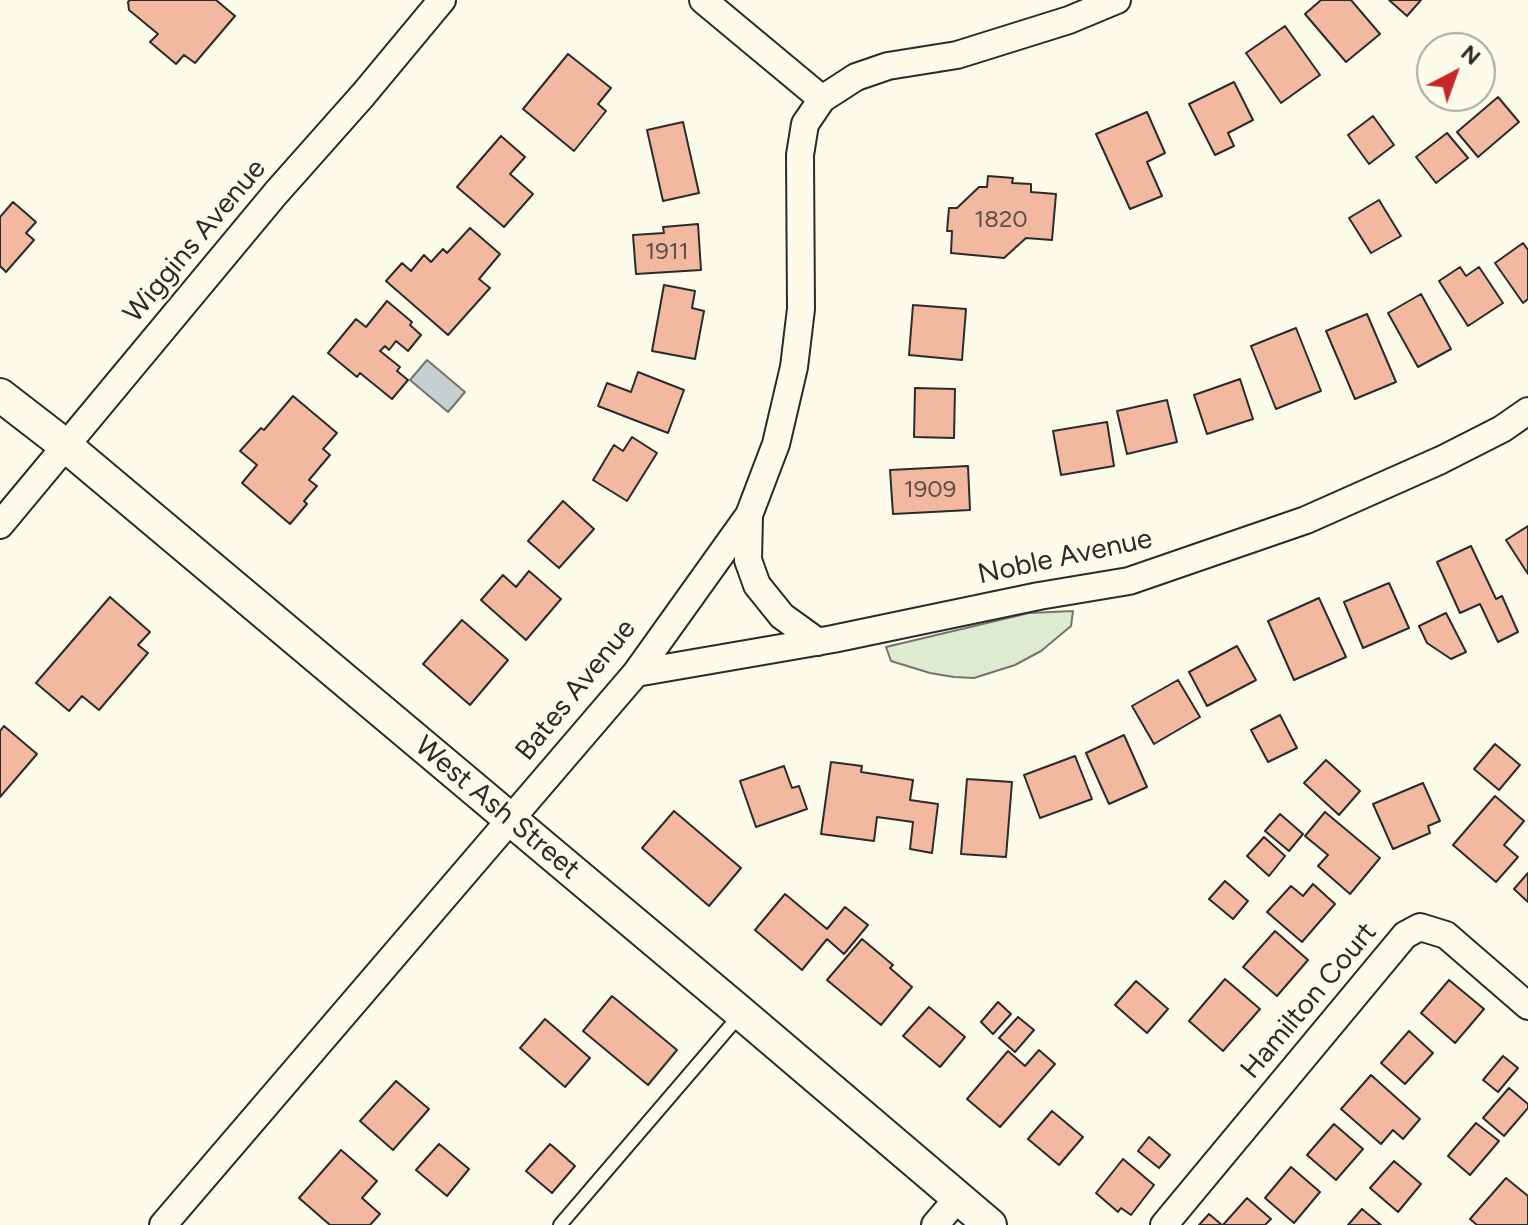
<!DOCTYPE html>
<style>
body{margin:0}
#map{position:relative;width:1528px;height:1225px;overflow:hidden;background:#fdfbea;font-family:Figtree,sans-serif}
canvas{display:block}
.north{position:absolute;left:1416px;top:32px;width:80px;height:80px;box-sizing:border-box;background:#fdfbea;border:2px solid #a9a89e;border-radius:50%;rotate:41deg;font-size:22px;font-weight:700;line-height:32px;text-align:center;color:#2b2b2b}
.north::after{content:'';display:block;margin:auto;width:28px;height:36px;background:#c62828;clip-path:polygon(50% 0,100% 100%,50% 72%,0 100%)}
</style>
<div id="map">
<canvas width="1528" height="1225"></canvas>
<div class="north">N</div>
</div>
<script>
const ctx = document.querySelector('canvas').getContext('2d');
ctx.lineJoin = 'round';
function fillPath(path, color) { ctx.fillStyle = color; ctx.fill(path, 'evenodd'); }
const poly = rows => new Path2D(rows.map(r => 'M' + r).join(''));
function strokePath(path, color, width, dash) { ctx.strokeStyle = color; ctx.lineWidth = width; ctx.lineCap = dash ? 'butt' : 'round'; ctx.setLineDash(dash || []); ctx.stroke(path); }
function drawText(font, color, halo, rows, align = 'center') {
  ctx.font = font + ' Figtree,sans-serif'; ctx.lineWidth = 6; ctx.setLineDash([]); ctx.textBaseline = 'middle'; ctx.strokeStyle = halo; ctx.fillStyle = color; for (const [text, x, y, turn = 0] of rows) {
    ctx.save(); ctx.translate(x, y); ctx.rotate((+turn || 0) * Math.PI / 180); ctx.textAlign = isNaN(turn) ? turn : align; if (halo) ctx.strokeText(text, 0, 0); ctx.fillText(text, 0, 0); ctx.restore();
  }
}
const green = poly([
 [1073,611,1071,626,1041,651,1015,665,974,678,954,677,930,673,891,661,886,647,1029,613,1073,611]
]);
const water = poly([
 [427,360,465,392,448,412,410,380,427,360]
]);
const building = poly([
 [130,0,216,0,235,16,195,63,184,55,176,64,150,42,158,34,129,10,128,2,130,0],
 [1321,0,1351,0,1380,34,1346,62,1305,14,1321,0],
 [1389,0,1421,0,1407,16,1389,0],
 [1285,26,1320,75,1281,103,1246,53,1285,26],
 [568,54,611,88,598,104,606,111,574,151,523,109,568,54],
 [1234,82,1253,120,1228,133,1234,146,1215,155,1189,104,1234,82],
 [1498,97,1519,122,1478,157,1457,132,1498,97],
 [1147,112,1165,153,1147,162,1162,196,1130,209,1096,134,1147,112],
 [1373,116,1394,145,1369,164,1348,135,1373,116],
 [683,122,699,193,663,201,647,130,683,122],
 [1447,133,1468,158,1436,183,1416,157,1447,133],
 [501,136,525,157,510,174,533,194,504,227,457,187,501,136],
 [988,176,1013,178,1012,183,1031,184,1031,192,1056,194,1052,240,1026,238,1004,258,951,253,952,231,947,231,949,208,957,208,979,187,987,187,988,176],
 [1379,200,1401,236,1371,253,1349,218,1379,200],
 [13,202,36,222,26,233,34,240,6,272,0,266,0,217,13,202],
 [698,224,701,270,636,274,633,235,664,233,663,227,698,224],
 [470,228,500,254,479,279,490,288,448,335,386,281,402,263,411,271,424,255,431,262,443,249,447,253,470,228],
 [1523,243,1528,250,1528,299,1523,303,1495,263,1523,243],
 [1460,267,1466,276,1479,267,1503,303,1468,326,1439,281,1460,267],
 [664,285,695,291,692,308,704,311,695,359,652,351,664,285],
 [1421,294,1451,349,1418,367,1388,313,1421,294],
 [387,301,412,322,410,325,421,335,408,351,396,341,389,350,385,346,380,351,400,367,397,371,408,380,392,399,360,373,357,377,328,353,356,319,366,327,387,301],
 [913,305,966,309,962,360,909,355,913,305],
 [1367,314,1396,382,1355,399,1326,331,1367,314],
 [1296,328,1321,391,1276,409,1251,346,1296,328],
 [638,372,684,390,668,433,598,406,607,383,631,392,638,372],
 [1240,379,1253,419,1207,434,1194,395,1240,379],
 [915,388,955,389,954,438,914,437,915,388],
 [293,396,337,433,323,449,330,455,309,480,317,486,304,501,307,504,290,524,242,483,257,465,240,451,261,428,264,430,293,396],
 [1167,400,1177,442,1127,454,1117,411,1167,400],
 [1107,422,1114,466,1061,475,1053,431,1107,422],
 [632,437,657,453,627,501,593,480,614,445,623,451,632,437],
 [968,466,970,510,893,514,890,470,968,466],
 [563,501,594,529,559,568,528,541,563,501],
 [1528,526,1528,574,1506,540,1528,526],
 [1471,546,1496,599,1502,596,1518,632,1498,642,1480,604,1460,613,1437,562,1471,546],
 [529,571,561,599,526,640,481,600,503,575,516,587,529,571],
 [1389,583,1409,628,1363,648,1344,602,1389,583],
 [110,597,150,632,138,645,148,653,99,710,82,696,69,711,36,683,110,597],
 [1319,598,1346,657,1294,680,1268,621,1319,598],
 [1446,613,1466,652,1451,659,1427,643,1419,626,1446,613],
 [462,620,508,660,470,705,423,664,462,620],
 [1237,646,1256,680,1207,706,1189,672,1237,646],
 [1178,680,1200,717,1154,744,1132,706,1178,680],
 [1280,715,1297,748,1268,762,1251,730,1280,715],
 [4,726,37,754,0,797,0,731,4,726],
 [1124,735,1147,787,1109,804,1086,753,1124,735],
 [1495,744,1520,765,1499,790,1474,769,1495,744],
 [1075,756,1092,799,1040,818,1024,775,1075,756],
 [1326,760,1360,791,1339,815,1304,783,1326,760],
 [831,762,862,766,861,772,913,780,910,800,938,804,932,853,910,849,913,822,877,817,874,841,821,834,831,762],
 [784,766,792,788,799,786,807,809,756,827,740,781,784,766],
 [967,779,1012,782,1006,857,961,854,967,779],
 [1423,783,1440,821,1428,826,1430,833,1393,849,1373,804,1423,783],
 [1495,796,1524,821,1504,845,1518,857,1496,882,1453,845,1495,796],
 [674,811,741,868,709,906,642,848,674,811],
 [1325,812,1380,858,1350,894,1318,866,1328,855,1305,836,1325,812],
 [1280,814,1303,834,1289,851,1265,831,1280,814],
 [1264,837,1285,856,1269,876,1247,856,1264,837],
 [1528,873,1528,902,1514,889,1528,873],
 [1225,881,1248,901,1233,919,1209,899,1225,881],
 [1313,884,1335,904,1302,942,1267,912,1291,886,1303,896,1313,884],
 [785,894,827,929,845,907,868,925,844,954,827,939,802,970,755,930,785,894],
 [1275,931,1308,960,1277,996,1243,967,1275,931],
 [862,939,893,965,890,968,912,987,881,1025,827,980,862,939],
 [1225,979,1260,1009,1223,1051,1189,1021,1225,979],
 [1449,980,1484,1009,1455,1043,1421,1013,1449,980],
 [1136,981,1168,1009,1147,1033,1115,1005,1136,981],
 [612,996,677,1050,648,1085,583,1031,612,996],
 [998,1002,1011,1014,993,1034,981,1022,998,1002],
 [929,1007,965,1037,940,1067,903,1036,929,1007],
 [1018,1017,1034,1030,1015,1052,999,1038,1018,1017],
 [545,1019,590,1058,565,1087,520,1048,545,1019],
 [1409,1031,1433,1053,1405,1084,1381,1063,1409,1031],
 [1039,1050,1055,1064,1000,1127,967,1099,1008,1051,1025,1066,1039,1050],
 [1503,1056,1518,1068,1498,1092,1483,1080,1503,1056],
 [1371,1075,1420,1119,1403,1139,1393,1130,1381,1144,1341,1109,1371,1075],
 [396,1081,429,1109,393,1150,360,1121,396,1081],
 [1509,1088,1528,1104,1528,1108,1504,1136,1483,1118,1509,1088],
 [1052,1111,1083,1137,1059,1165,1028,1139,1052,1111],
 [1476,1123,1499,1141,1470,1175,1448,1156,1476,1123],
 [1334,1124,1363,1149,1336,1180,1307,1155,1334,1124],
 [1149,1137,1170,1155,1159,1168,1138,1151,1149,1137],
 [439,1144,469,1169,447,1196,416,1170,439,1144],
 [550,1144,575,1166,552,1193,526,1171,550,1144],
 [341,1150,377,1181,362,1198,380,1214,370,1225,330,1225,299,1198,341,1150],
 [1123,1159,1154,1185,1131,1215,1121,1208,1118,1212,1096,1193,1123,1159],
 [1394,1161,1421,1184,1398,1212,1370,1188,1394,1161],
 [1291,1167,1320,1192,1294,1223,1265,1198,1291,1167],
 [1506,1178,1528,1196,1528,1225,1477,1225,1470,1219,1506,1178],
 [1247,1198,1271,1219,1265,1225,1223,1225,1247,1198],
 [1362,1209,1381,1225,1348,1225,1362,1209],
 [1209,1214,1222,1225,1199,1225,1209,1214]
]);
const service = poly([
 [560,1225,739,1016]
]);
const minor = poly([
 [703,0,822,99],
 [749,515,748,560,757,585,782,616,818,642],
 [0,525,276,193,363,95,442,0],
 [636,673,833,639,1039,596,1129,581,1306,520,1441,460,1502,429,1528,411],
 [163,1225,636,673,749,515,776,444,794,367,801,309,800,155,805,124,822,99,856,77,888,66,957,55,1069,20,1117,0],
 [935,1225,958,1198],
 [1164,1225,1405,935,1420,927,1446,935,1528,1006]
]);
const tertiary = poly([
 [0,395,66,446,741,1013,990,1225]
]);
const numberNames = [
 ["1820",1001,220],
 ["1911",667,252],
 ["1909",930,490]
];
const streetNames = [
 ["Wiggins Avenue",195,241,-50],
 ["Noble Avenue",1065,557,-12],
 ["Bates Avenue",576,690,-51],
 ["West Ash Street",497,808,40],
 ["Hamilton Court",1309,1001,-50]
];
fillPath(green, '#deebd1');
strokePath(green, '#74746e', 2);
fillPath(water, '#c7d0d0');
strokePath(water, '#74746e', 2);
fillPath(building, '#f2b8a0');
strokePath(building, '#2b2b2b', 2);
strokePath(service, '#2b2b2b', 16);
strokePath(minor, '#2b2b2b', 30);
strokePath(tertiary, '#2b2b2b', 36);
strokePath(service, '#fdfbea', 12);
strokePath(minor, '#fdfbea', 26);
strokePath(tertiary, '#fdfbea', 32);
drawText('24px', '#5d4e48', null, numberNames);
drawText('28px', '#2b2b2b', '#fdfbea', streetNames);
</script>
